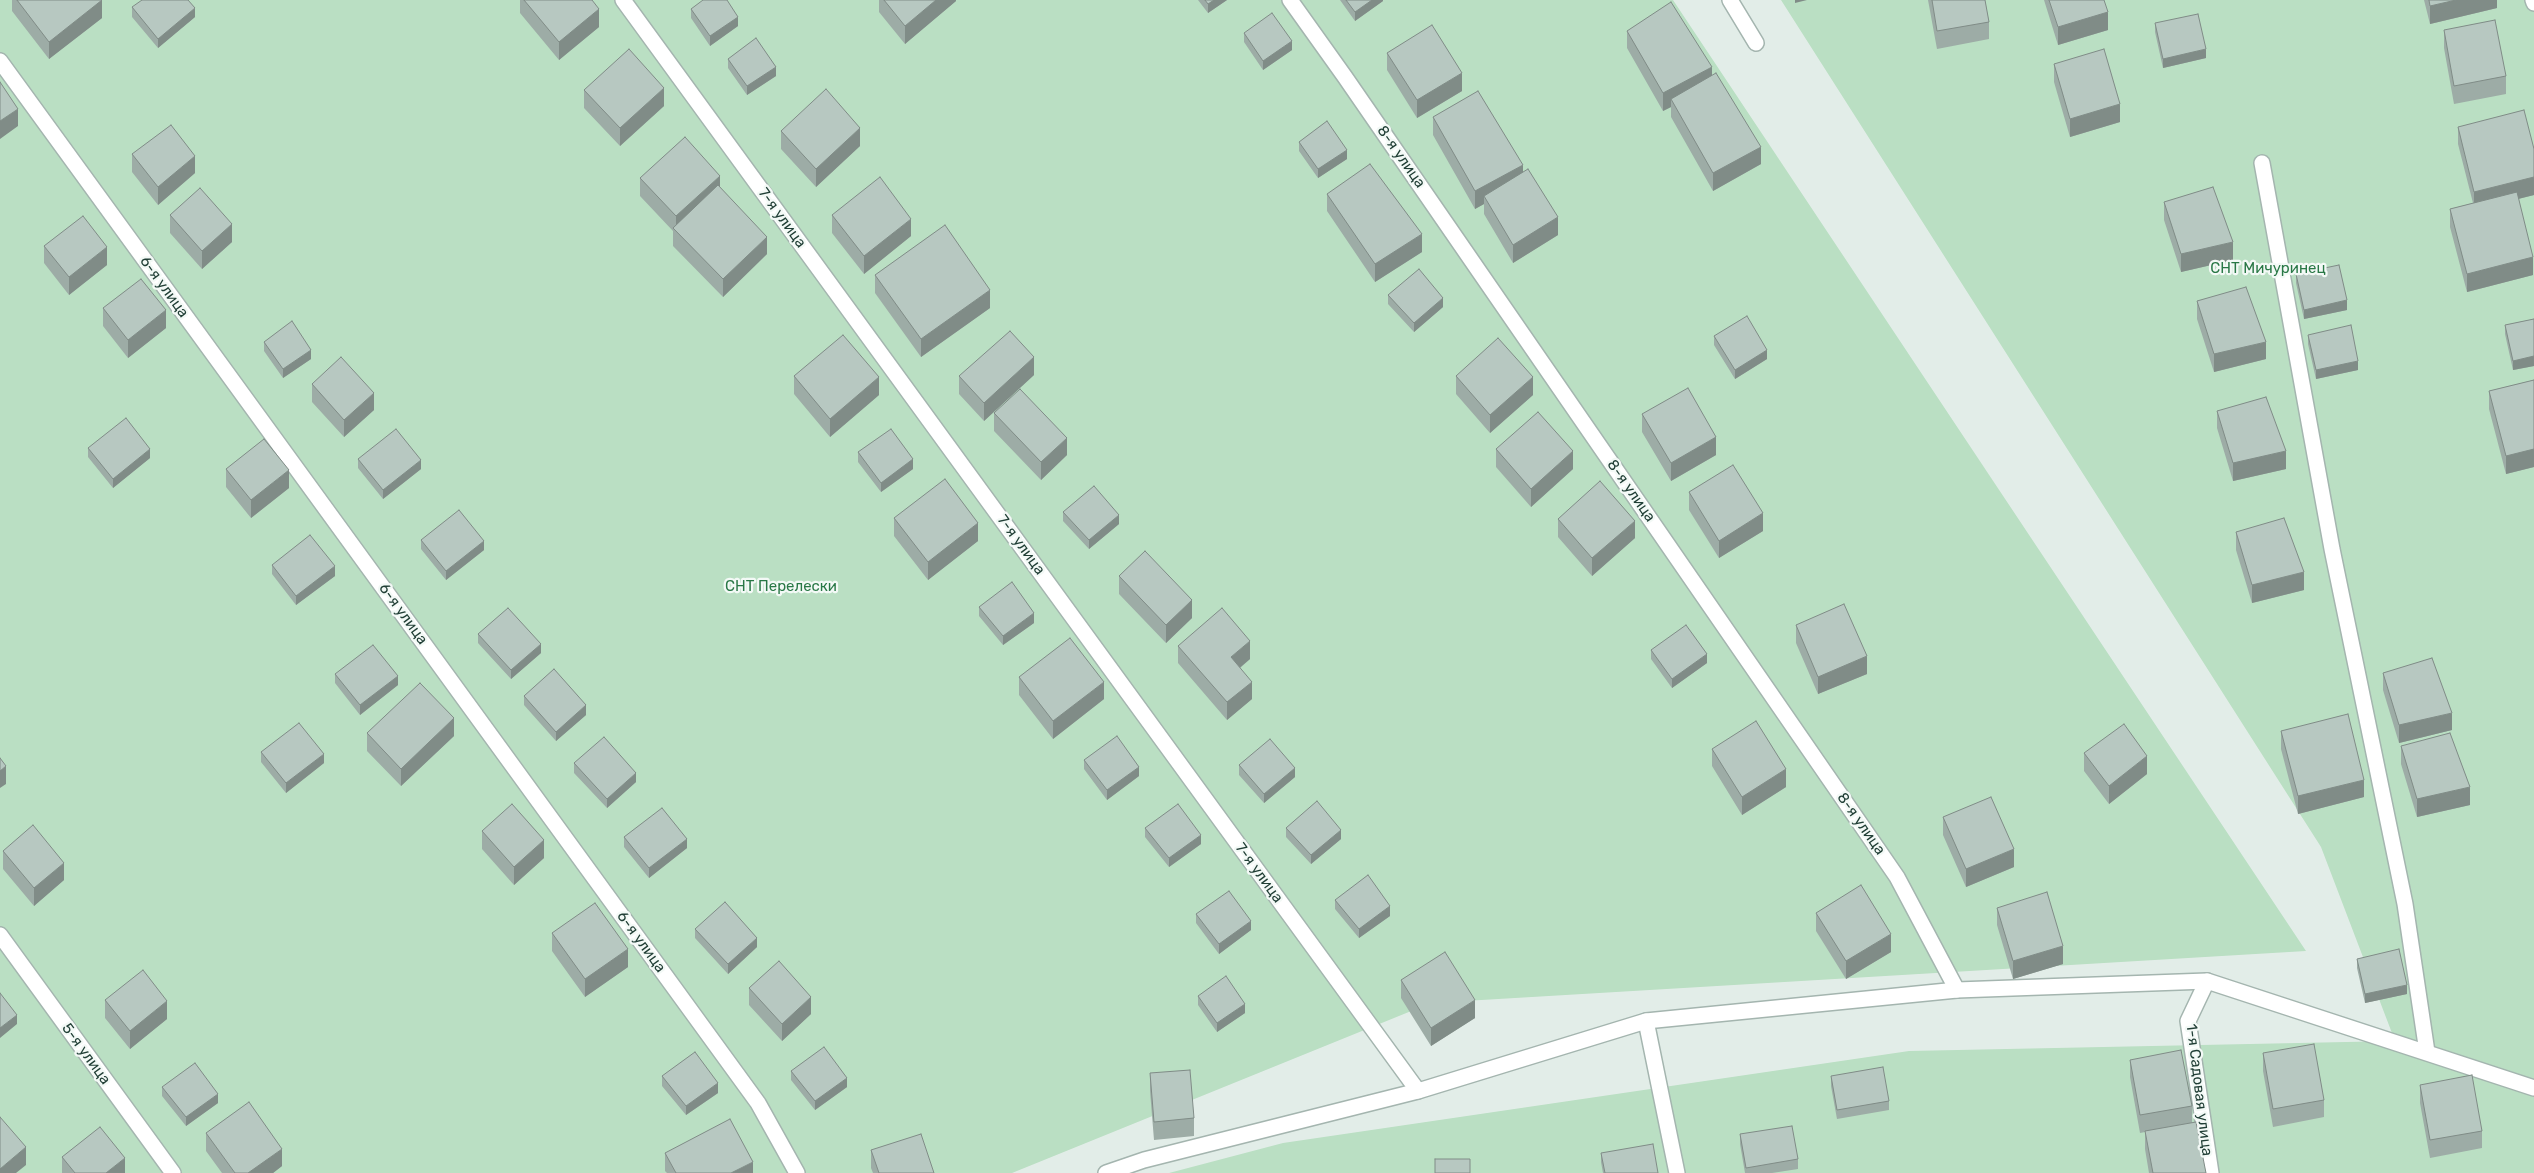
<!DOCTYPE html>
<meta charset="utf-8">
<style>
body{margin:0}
canvas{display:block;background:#e2ede8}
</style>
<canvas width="2534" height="1173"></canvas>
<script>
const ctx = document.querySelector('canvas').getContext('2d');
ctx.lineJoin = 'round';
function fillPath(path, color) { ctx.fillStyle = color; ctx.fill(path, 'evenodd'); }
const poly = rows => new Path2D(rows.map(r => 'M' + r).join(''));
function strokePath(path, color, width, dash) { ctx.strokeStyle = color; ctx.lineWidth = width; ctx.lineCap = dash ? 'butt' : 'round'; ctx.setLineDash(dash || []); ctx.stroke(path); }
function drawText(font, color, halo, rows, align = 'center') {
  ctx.font = font + ' Rubik,sans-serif'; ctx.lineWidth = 4.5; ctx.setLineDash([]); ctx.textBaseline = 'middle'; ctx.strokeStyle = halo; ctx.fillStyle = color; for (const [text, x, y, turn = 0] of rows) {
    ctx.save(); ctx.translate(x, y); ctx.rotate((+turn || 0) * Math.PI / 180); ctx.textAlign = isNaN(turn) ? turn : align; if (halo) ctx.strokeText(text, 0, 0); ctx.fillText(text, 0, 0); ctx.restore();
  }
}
const green = poly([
 [0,0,1673,0,2306,951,1431,1003,1012,1173,0,1173],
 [1781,0,2534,0,2534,1173,1169,1173,1283,1143,1909,1051,2395,1041,2321,847]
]);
const service = poly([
 [623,0,1418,1091],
 [1290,0,1345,77,1897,877,1957,990],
 [1730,0,1756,43],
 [2533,0,2534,3],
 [0,61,758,1103,797,1173],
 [2262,163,2332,549,2405,904,2427,1052],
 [0,935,173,1173],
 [2207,981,2188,1021,2211,1173],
 [1646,1021,1677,1173]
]);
const minor = poly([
 [1106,1173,1144,1160,1418,1091,1646,1021,1957,990,2207,981,2534,1088]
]);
const wall = poly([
 [12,0,102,0,102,18,49,59,12,11],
 [520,0,592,0,599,27,559,60,520,13],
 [879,0,956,0,956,1,905,44,879,12],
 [1198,0,1227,0,1208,13],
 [1340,0,1383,0,1383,1,1355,21],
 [1928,0,1985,0,1989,22,1989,39,1937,49],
 [2044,0,2104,0,2108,30,2058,45],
 [2424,0,2497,0,2497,8,2430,24],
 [132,7,195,17,158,48,132,17],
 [691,9,738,26,710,46,691,18],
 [2155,23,2206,58,2163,68,2155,32],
 [2444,30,2506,76,2506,94,2454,104,2444,48],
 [1627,31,1712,75,1761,164,1713,191,1671,117,1671,107,1663,111,1627,48],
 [1244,33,1292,50,1263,70,1244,42],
 [1387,53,1462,91,1417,118,1387,70],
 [728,59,776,76,747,95,728,68],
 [2054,64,2120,122,2070,137,2054,82],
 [584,90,664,106,620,146,584,108],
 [1433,117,1523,172,1558,235,1513,263,1484,214,1484,204,1475,209,1433,135],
 [2458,127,2534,149,2534,195,2518,199,2533,275,2467,292,2450,227,2450,209,2473,203,2458,144],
 [781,131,860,146,816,187,781,149],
 [1299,142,1347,159,1318,178,1299,151],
 [132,154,195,173,158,205,132,172],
 [640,178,767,254,723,297,673,246,673,231,640,196],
 [1327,194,1422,252,1375,282,1327,211],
 [2164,202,2233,260,2181,272,2164,220],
 [170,215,232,242,202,269,170,233],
 [832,215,911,236,864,274,832,233],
 [44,246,107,265,69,295,44,263],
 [2296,274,2347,310,2304,319,2296,283],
 [875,275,990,308,921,357,875,293],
 [1388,295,1443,307,1414,332,1388,304],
 [2197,301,2266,359,2214,372,2197,319],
 [103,308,166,328,128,358,103,326],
 [2534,319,2534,366,2513,370,2505,334,2505,325],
 [2308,335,2358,370,2316,379,2308,344],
 [1714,336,1767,359,1735,379,1714,345],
 [264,342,311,359,283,378,264,351],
 [1034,375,984,421,959,394,959,376],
 [794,376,879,395,830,437,794,394],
 [1456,376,1533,395,1490,433,1456,394],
 [2534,380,2534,467,2506,474,2489,409,2489,391],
 [312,384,374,410,344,437,312,402],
 [2217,411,2286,469,2233,481,2217,428],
 [994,413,1067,455,1041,480,994,431],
 [1642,414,1716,455,1671,481,1642,432],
 [88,448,150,458,113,488,88,457],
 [1496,449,1573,469,1531,507,1496,467],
 [858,452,913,469,881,492,858,462],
 [358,459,421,469,383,499,358,468],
 [226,469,289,488,251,518,226,487],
 [1689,492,1763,531,1719,558,1689,510],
 [1063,512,1119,524,1089,549,1063,521],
 [894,518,978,541,928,580,894,536],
 [1558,519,1635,538,1592,576,1558,537],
 [2236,532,2304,590,2252,603,2236,550],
 [421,540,484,550,446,580,421,549],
 [272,565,335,576,296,605,272,574],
 [1119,576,1192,618,1166,643,1119,594],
 [979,607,1034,623,1003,645,979,616],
 [1796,625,1867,674,1818,694,1796,643],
 [478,634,541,653,511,679,478,643],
 [1178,646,1250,659,1240,668,1252,699,1227,720,1178,663],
 [1651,650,1707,663,1672,688,1651,659],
 [2383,673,2452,730,2399,743,2383,690],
 [335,674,398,685,360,715,335,683],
 [1019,677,1104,699,1053,739,1019,695],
 [524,696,586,715,556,741,524,705],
 [2281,731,2364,797,2298,814,2281,749],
 [367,733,454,736,401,786,367,751],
 [2401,746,2470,805,2417,817,2401,764],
 [1712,749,1786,787,1742,815,1712,766],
 [261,752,324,763,286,793,261,762],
 [2084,753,2147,774,2109,804,2084,771],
 [1084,760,1139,776,1107,800,1084,769],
 [574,763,636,782,607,808,574,773],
 [1239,765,1295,777,1264,803,1239,775],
 [1943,817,2014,867,1966,887,1943,835],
 [1145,828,1201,844,1169,867,1145,837],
 [1286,828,1341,839,1311,864,1286,837],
 [482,831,544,858,514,885,482,849],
 [624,837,687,848,649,878,624,847],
 [3,851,64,880,34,906,3,869],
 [1335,900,1390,916,1359,938,1335,909],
 [1997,908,2063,964,2013,979,1997,925],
 [1816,913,1891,952,1846,979,1816,931],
 [1196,914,1251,930,1219,954,1196,923],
 [695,929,757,947,728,974,695,938],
 [552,933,628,967,585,997,552,951],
 [2357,959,2407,994,2365,1003,2357,968],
 [1401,980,1475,1018,1431,1046,1401,998],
 [749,988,811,1014,782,1041,749,1005],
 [1198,996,1245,1013,1217,1032,1198,1005],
 [105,1000,167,1019,130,1049,105,1018],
 [2263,1053,2324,1100,2324,1117,2273,1127,2263,1071],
 [2130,1060,2192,1106,2192,1123,2206,1173,2149,1173,2145,1149,2145,1132,2140,1133,2130,1077],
 [791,1071,847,1087,815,1110,791,1080],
 [1150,1073,1194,1118,1194,1136,1154,1140,1150,1091],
 [662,1076,718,1093,686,1115,662,1086],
 [1831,1076,1889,1101,1889,1110,1837,1119,1831,1086],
 [2420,1085,2482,1131,2482,1148,2430,1158,2420,1103],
 [162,1087,218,1103,186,1126,162,1096],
 [206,1133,282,1166,273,1173,222,1173,206,1151],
 [1740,1134,1798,1159,1798,1169,1772,1173,1745,1173,1740,1144],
 [871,1150,934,1173,873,1173,871,1168],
 [665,1153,753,1173,667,1173,665,1171],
 [1601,1153,1658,1173,1603,1173,1601,1162],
 [62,1157,125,1173,62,1173]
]);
const shadedWall = poly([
 [102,0,102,18,49,59,49,42],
 [936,0,956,0,956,1,905,44,905,26],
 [1214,0,1227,0,1208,13,1208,4],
 [1372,0,1383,0,1383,1,1355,21,1355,12],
 [1795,0,1807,0,1795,3],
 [2456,0,2497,0,2497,8,2430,24,2430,6],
 [195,8,195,17,158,48,158,39],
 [599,9,599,27,559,60,559,42],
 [2108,12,2108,30,2058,45,2058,27],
 [738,17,738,26,710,46,710,36],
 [1292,41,1292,50,1263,70,1263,61],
 [2206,49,2206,58,2163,68,2163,59],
 [776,67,776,76,747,95,747,86],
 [1712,67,1712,85,1671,99,1671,107,1663,111,1663,93],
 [1462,73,1462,91,1417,118,1417,100],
 [664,88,664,106,620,146,620,128],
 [2120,104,2120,122,2070,137,2070,119],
 [18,109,18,126,0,139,0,121],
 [860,128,860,146,816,187,816,169],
 [1761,147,1761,164,1713,191,1713,173],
 [1347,150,1347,159,1318,178,1318,169],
 [195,156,195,173,158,205,158,187],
 [1523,165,1523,182,1484,196,1484,204,1475,209,1475,191],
 [720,176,720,194,676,231,676,216],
 [2534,177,2534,195,2474,210,2474,192],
 [1558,217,1558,235,1513,263,1513,245],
 [911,219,911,236,864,274,864,256],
 [232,224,232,242,202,269,202,251],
 [1422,234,1422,252,1375,282,1375,264],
 [767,237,767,254,723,297,723,279],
 [2233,242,2233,260,2181,272,2181,254],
 [107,247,107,265,69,295,69,277],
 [2533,257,2533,275,2467,292,2467,274],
 [990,290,990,308,921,357,921,339],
 [1443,298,1443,307,1414,332,1414,323],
 [2347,300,2347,310,2304,319,2304,310],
 [166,310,166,328,128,358,128,340],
 [2266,342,2266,359,2214,372,2214,354],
 [311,350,311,359,283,378,283,369],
 [1767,350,1767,359,1735,379,1735,370],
 [2534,356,2534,366,2513,370,2513,361],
 [1034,357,1034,375,984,421,984,403],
 [2358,361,2358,370,2316,379,2316,370],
 [879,377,879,395,830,437,830,419],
 [1533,377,1533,395,1490,433,1490,415],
 [374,393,374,410,344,437,344,420],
 [1716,437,1716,455,1671,481,1671,463],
 [1067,438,1067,455,1041,480,1041,462],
 [150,449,150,458,113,488,113,479],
 [2534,449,2534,467,2506,474,2506,456],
 [1573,451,1573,469,1531,507,1531,489],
 [2286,451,2286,469,2233,481,2233,463],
 [913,459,913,469,881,492,881,483],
 [421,460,421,469,383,499,383,490],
 [289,470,289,488,251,518,251,500],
 [1763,513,1763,531,1719,558,1719,541],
 [1119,515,1119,524,1089,549,1089,540],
 [1635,521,1635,538,1592,576,1592,558],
 [978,523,978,541,928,580,928,562],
 [484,541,484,550,446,580,446,571],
 [335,566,335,576,296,605,296,596],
 [2304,572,2304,590,2252,603,2252,585],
 [1192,600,1192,618,1166,643,1166,625],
 [1034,613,1034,623,1003,645,1003,636],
 [1250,641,1250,659,1231,675,1231,657],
 [541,644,541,653,511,679,511,670],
 [1707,654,1707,663,1672,688,1672,679],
 [1867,656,1867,674,1818,694,1818,677],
 [398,676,398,685,360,715,360,705],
 [1104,682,1104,699,1053,739,1053,721],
 [1252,682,1252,699,1227,720,1227,702],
 [586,705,586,715,556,741,556,732],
 [2452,713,2452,730,2399,743,2399,725],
 [454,718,454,736,401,786,401,769],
 [324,754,324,763,286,793,286,783],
 [2147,756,2147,774,2109,804,2109,786],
 [6,766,6,784,0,788,0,771],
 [1139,767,1139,776,1107,800,1107,790],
 [1295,768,1295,777,1264,803,1264,794],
 [1786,769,1786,787,1742,815,1742,797],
 [636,773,636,782,607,808,607,799],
 [2364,780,2364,797,2298,814,2298,796],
 [2470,787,2470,805,2417,817,2417,799],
 [1341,830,1341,839,1311,864,1311,855],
 [1201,835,1201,844,1169,867,1169,858],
 [687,839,687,848,649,878,649,868],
 [544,840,544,858,514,885,514,867],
 [2014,849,2014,867,1966,887,1966,869],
 [64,863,64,880,34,906,34,888],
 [1390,906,1390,916,1359,938,1359,929],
 [1251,921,1251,930,1219,954,1219,944],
 [1891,934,1891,952,1846,979,1846,961],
 [757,938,757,947,728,974,728,964],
 [2063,946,2063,964,2013,979,2013,961],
 [628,949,628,967,585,997,585,979],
 [2407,985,2407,994,2365,1003,2365,994],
 [811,997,811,1014,782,1041,782,1024],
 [1475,1000,1475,1018,1431,1046,1431,1028],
 [167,1001,167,1019,130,1049,130,1031],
 [1245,1004,1245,1013,1217,1032,1217,1023],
 [17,1015,17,1024,0,1038,0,1028],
 [847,1078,847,1087,815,1110,815,1101],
 [718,1083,718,1093,686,1115,686,1106],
 [218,1094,218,1103,186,1126,186,1117],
 [26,1147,26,1165,16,1173,0,1173,0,1169],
 [282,1149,282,1166,273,1173,248,1173],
 [125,1158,125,1173,106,1173],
 [753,1162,753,1173,731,1173]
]);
const building = poly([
 [17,0,102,0,49,42,17,0],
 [142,0,188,0,195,8,158,39,132,7,142,0],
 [524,0,592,0,599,9,559,42,524,0],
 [703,0,727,0,738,17,710,36,691,9,703,0],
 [884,0,936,0,905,26,884,0],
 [1205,0,1214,0,1208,4,1205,0],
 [1346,0,1372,0,1355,12,1346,0],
 [1932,0,1985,0,1989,22,1937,31,1932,0],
 [2049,0,2104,0,2108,12,2058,27,2049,0],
 [2429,0,2456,0,2430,6,2429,0],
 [1671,2,1712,67,1663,93,1627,31,1671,2],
 [1272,13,1292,41,1263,61,1244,33,1272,13],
 [2198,14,2206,49,2163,59,2155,23,2198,14],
 [2495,20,2506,76,2454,86,2444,30,2495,20],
 [1432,25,1462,73,1417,100,1387,53,1432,25],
 [756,38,776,67,747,86,728,59,756,38],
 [629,49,664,88,620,128,584,90,629,49],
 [2104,49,2120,104,2070,119,2054,64,2104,49],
 [1716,73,1761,147,1713,173,1671,99,1716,73],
 [0,82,18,109,0,121,0,82],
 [826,89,860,128,816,169,781,131,826,89],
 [1478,91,1523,165,1475,191,1433,117,1478,91],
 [2524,110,2534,149,2534,177,2474,192,2458,127,2524,110],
 [1327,121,1347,150,1318,169,1299,142,1327,121],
 [171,125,195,156,158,187,132,154,171,125],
 [685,137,720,176,676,216,640,178,685,137],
 [1370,164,1422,234,1375,264,1327,194,1370,164],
 [1528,169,1558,217,1513,245,1484,196,1528,169],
 [880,177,911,219,864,256,832,215,880,177],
 [718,185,767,237,723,279,673,228,718,185],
 [2213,187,2233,242,2181,254,2164,202,2213,187],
 [200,188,232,224,202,251,170,215,200,188],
 [2517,192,2533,257,2467,274,2450,209,2517,192],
 [83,216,107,247,69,277,44,246,83,216],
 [945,225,990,290,921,339,875,275,945,225],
 [2339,265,2347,300,2304,310,2296,274,2339,265],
 [1419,269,1443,298,1414,323,1388,295,1419,269],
 [141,279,166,310,128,340,103,308,141,279],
 [2246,287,2266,342,2214,354,2197,301,2246,287],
 [1747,316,1767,350,1735,370,1714,336,1747,316],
 [2534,319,2534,356,2513,361,2505,325,2534,319],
 [292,321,311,350,283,369,264,342,292,321],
 [2351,325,2358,361,2316,370,2308,335,2351,325],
 [1010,331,1034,357,984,403,959,376,1010,331],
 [843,335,879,377,830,419,794,376,843,335],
 [1498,338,1533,377,1490,415,1456,376,1498,338],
 [341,357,374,393,344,420,312,384,341,357],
 [2534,380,2534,449,2506,456,2489,391,2534,380],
 [1688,388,1716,437,1671,463,1642,414,1688,388],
 [1020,389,1067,438,1041,462,994,413,1020,389],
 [2266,397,2286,451,2233,463,2217,411,2266,397],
 [1538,412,1573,451,1531,489,1496,449,1538,412],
 [126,418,150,449,113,479,88,448,126,418],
 [396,429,421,460,383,490,358,459,396,429],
 [891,429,913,459,881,483,858,452,891,429],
 [264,439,289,470,251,500,226,469,264,439],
 [1733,465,1763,513,1719,541,1689,492,1733,465],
 [945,479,978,523,928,562,894,518,945,479],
 [1600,481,1635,521,1592,558,1558,519,1600,481],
 [1094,486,1119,515,1089,540,1063,512,1094,486],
 [459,510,484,541,446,571,421,540,459,510],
 [2284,518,2304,572,2252,585,2236,532,2284,518],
 [310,535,335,566,296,596,272,565,310,535],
 [1145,551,1192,600,1166,625,1119,576,1145,551],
 [1012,582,1034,613,1003,636,979,607,1012,582],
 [1844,604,1867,656,1818,677,1796,625,1844,604],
 [508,608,541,644,511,670,478,634,508,608],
 [1222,608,1250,641,1231,657,1252,682,1227,702,1178,646,1222,608],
 [1686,625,1707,654,1672,679,1651,650,1686,625],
 [1070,638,1104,682,1053,721,1019,677,1070,638],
 [373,645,398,676,360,705,335,674,373,645],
 [2432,658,2452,713,2399,725,2383,673,2432,658],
 [554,669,586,705,556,732,524,696,554,669],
 [420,683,454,718,401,769,367,733,420,683],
 [2348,714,2364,780,2298,796,2281,731,2348,714],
 [1756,721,1786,769,1742,797,1712,749,1756,721],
 [299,723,324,754,286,783,261,752,299,723],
 [2124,724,2147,756,2109,786,2084,753,2124,724],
 [2450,733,2470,787,2417,799,2401,746,2450,733],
 [1117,736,1139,767,1107,790,1084,760,1117,736],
 [604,737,636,773,607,799,574,763,604,737],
 [1270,739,1295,768,1264,794,1239,765,1270,739],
 [0,758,6,766,0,771,0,758],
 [1991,797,2014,849,1966,869,1943,817,1991,797],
 [1317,801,1341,830,1311,855,1286,828,1317,801],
 [512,804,544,840,514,867,482,831,512,804],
 [1178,804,1201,835,1169,858,1145,828,1178,804],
 [662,808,687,839,649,868,624,837,662,808],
 [33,825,64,863,34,888,3,851,33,825],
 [1368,875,1390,906,1359,929,1335,900,1368,875],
 [1861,885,1891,934,1846,961,1816,913,1861,885],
 [1229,891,1251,921,1219,944,1196,914,1229,891],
 [2047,892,2063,946,2013,961,1997,908,2047,892],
 [725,902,757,938,728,964,695,929,725,902],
 [595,903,628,949,585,979,552,933,595,903],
 [2399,949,2407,985,2365,994,2357,959,2399,949],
 [1445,952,1475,1000,1431,1028,1401,980,1445,952],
 [779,961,811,997,782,1024,749,988,779,961],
 [143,970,167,1001,130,1031,105,1000,143,970],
 [1226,976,1245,1004,1217,1023,1198,996,1226,976],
 [0,993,17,1015,0,1028,0,993],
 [2314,1044,2324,1100,2273,1109,2263,1053,2314,1044],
 [824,1047,847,1078,815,1101,791,1071,824,1047],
 [2181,1050,2192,1106,2140,1115,2130,1060,2181,1050],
 [695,1052,718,1083,686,1106,662,1076,695,1052],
 [195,1063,218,1094,186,1117,162,1087,195,1063],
 [1883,1067,1889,1101,1837,1110,1831,1076,1883,1067],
 [1190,1070,1194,1118,1154,1122,1150,1073,1190,1070],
 [2472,1075,2482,1131,2430,1140,2420,1085,2472,1075],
 [249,1102,282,1149,248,1173,235,1173,206,1133,249,1102],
 [0,1117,26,1147,0,1169,0,1117],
 [730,1119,753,1162,731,1173,676,1173,665,1153,730,1119],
 [2196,1122,2206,1173,2153,1173,2145,1131,2196,1122],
 [1792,1126,1798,1159,1746,1168,1740,1134,1792,1126],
 [100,1127,125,1158,106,1173,75,1173,62,1157,100,1127],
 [921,1134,934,1173,879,1173,871,1150,921,1134],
 [1653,1144,1658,1173,1605,1173,1601,1153,1653,1144],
 [1435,1159,1470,1159,1470,1173,1435,1173,1435,1159]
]);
const streetNames = [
 ["8-я улица",1401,157,55],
 ["7-я улица",782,218,54],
 ["6-я улица",164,287,54],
 ["8-я улица",1631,491,55],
 ["7-я улица",1021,545,54],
 ["6-я улица",403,614,54],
 ["8-я улица",1861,824,55],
 ["7-я улица",1259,873,54],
 ["6-я улица",641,942,54],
 ["5-я улица",86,1054,54],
 ["1-я Садовая улица",2199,1090,83]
];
const parkNames = [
 ["СНТ Мичуринец",2268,269],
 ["СНТ Перелески",781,587]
];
fillPath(green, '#badfc3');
strokePath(service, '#a4b5af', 18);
strokePath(minor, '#a4b5af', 18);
strokePath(service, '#fff', 15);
strokePath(minor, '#fff', 15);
fillPath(wall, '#9daca6');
fillPath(shadedWall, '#808c87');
fillPath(building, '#b7c8c1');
strokePath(building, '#808c87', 1);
drawText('15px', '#213f36', '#f3f9f6', streetNames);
drawText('15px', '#297846', '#f3f9f6', parkNames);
</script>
